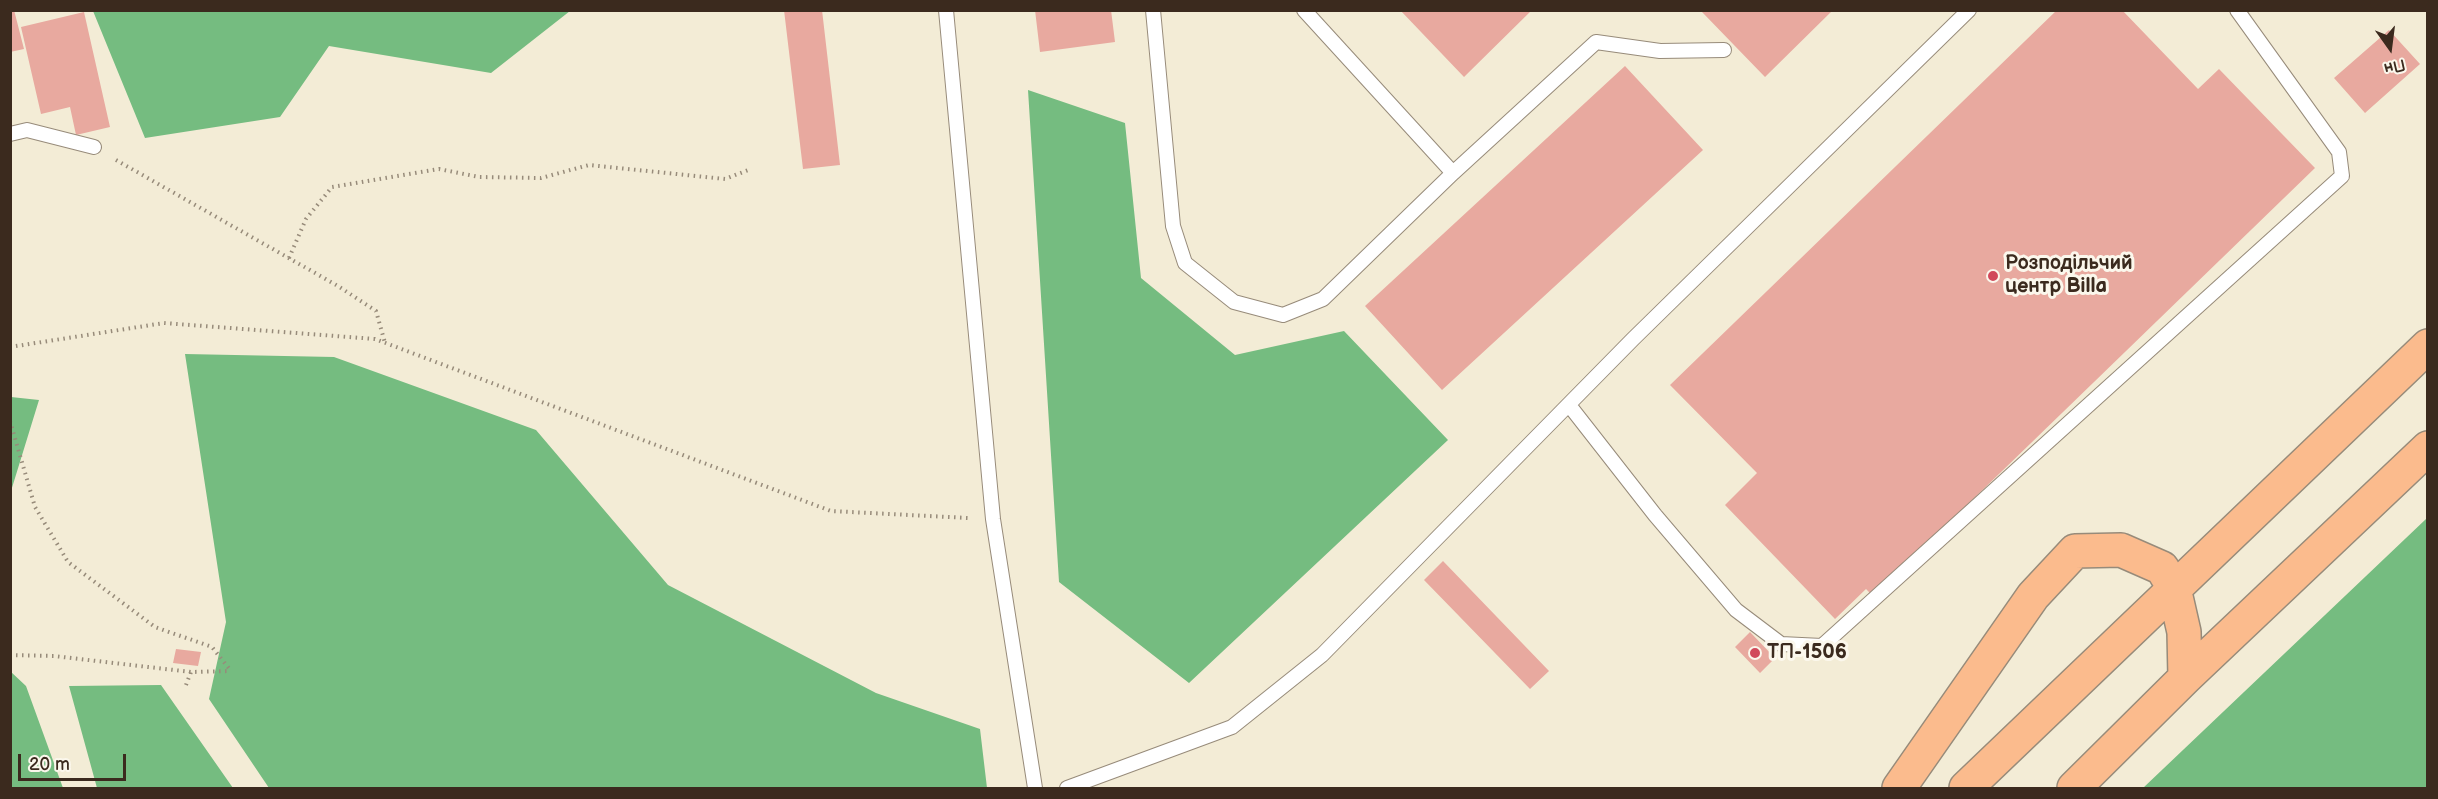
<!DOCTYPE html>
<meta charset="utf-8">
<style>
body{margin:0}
#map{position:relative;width:2438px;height:799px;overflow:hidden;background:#f3ecd6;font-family:"Balsamiq Sans",sans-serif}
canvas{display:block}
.frame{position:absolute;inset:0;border:12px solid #3b2a1e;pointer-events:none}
.north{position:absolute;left:2360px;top:18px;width:60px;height:60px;-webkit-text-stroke:4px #fbf7ec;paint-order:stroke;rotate:166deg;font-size:16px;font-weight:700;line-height:24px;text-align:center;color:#3b2a1e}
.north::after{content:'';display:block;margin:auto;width:21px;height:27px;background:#3b2a1e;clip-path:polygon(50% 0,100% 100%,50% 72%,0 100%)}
.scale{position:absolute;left:18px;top:754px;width:108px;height:27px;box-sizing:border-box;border:3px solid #3b2a1e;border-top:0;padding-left:8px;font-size:18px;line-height:21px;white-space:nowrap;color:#3b2a1e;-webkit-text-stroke:4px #fbf7ec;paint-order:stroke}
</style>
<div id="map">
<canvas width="2438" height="799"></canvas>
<div class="frame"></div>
<div class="north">Пн</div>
<div class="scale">20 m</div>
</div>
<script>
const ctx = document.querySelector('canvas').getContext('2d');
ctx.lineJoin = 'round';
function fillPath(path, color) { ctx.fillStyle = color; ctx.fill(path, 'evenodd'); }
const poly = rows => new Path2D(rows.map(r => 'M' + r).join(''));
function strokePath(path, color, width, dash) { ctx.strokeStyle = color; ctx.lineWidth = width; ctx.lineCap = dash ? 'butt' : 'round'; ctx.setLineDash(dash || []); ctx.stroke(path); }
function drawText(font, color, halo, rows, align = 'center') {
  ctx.font = font + ' "Balsamiq Sans",sans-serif'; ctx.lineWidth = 6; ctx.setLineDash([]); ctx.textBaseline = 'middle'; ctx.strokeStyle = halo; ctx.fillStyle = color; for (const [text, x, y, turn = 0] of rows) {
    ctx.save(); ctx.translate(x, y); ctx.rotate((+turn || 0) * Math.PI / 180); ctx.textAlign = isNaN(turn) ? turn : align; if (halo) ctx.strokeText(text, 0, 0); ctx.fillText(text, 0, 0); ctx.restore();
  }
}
const forest = poly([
 [93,11,570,11,491,73,329,46,280,117,145,138],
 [1028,90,1125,123,1141,278,1235,355,1344,331,1448,440,1189,683,1059,582],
 [185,354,334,357,536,430,668,585,876,693,980,729,987,788,269,788,209,699,226,622],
 [11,397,39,400,11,491,10,397],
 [2427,518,2427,788,2143,788,2426,519],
 [10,671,26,686,63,788,11,788],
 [161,685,226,778,233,788,97,788,69,686]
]);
const building = poly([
 [10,10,14,10,24,49,10,52],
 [784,10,822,10,840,165,803,169],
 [1035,10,1111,10,1115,42,1040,52],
 [1400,10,1532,10,1464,77],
 [1704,10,1833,10,1765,77,1702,12],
 [2057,10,2122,10,2198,89,2219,69,2315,168,1873,596,1866,589,1835,619,1725,505,1757,473,1670,385],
 [84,12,110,127,76,135,70,107,41,114,21,27],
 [2389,30,2420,64,2365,113,2334,78],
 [1625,66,1703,150,1442,390,1365,306],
 [1443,561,1549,671,1530,689,1424,580],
 [1750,632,1775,658,1760,673,1735,647],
 [176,649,201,652,198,666,173,663]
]);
const path = poly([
 [116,160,338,286,376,311,385,343],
 [289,258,306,219,332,187,439,169,479,177,541,178,589,165,725,179,751,169],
 [10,347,164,323,375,339,831,511,968,518],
 [10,421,35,507,68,562,155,627,212,647,231,671],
 [10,655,54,656,191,672,231,671],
 [186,685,191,672]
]);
const lane = poly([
 [946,10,993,519,1035,788],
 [1153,10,1173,226,1185,263,1234,302,1283,315,1323,299,1453,173,1596,42,1660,51,1724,50],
 [1304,10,1453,173],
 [10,134,27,130,94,147],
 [1569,405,1655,515,1736,610,1781,644,1822,646,2342,176,2339,152,2237,10],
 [1067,788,1232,727,1322,655,1633,339,1969,10]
]);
const highway = poly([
 [1899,788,2033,596,2075,551,2121,550,2162,568,2174,588,2184,632,2185,678],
 [1966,788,2428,346],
 [2074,788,2185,678,2428,448]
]);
const markers = [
 [1993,276,6,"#d1495b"],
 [1755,653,6,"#d1495b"]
];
const poiNames = [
 ["Розподільчий",2005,264],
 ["центр Billa",2005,287],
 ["ТП-1506",1767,653]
];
fillPath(forest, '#75bc80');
fillPath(building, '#e8a99f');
strokePath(lane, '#978b7a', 16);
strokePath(highway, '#978b7a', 36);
strokePath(path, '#978b7a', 4, [1.5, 4.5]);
strokePath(lane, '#fff', 14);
strokePath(highway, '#fbbb8d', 33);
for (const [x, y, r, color] of markers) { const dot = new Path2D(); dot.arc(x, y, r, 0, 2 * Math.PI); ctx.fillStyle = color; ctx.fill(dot); strokePath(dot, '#fbf7ec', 2); }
drawText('bold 20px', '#3b2a1e', '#fbf7ec', poiNames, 'left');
</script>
